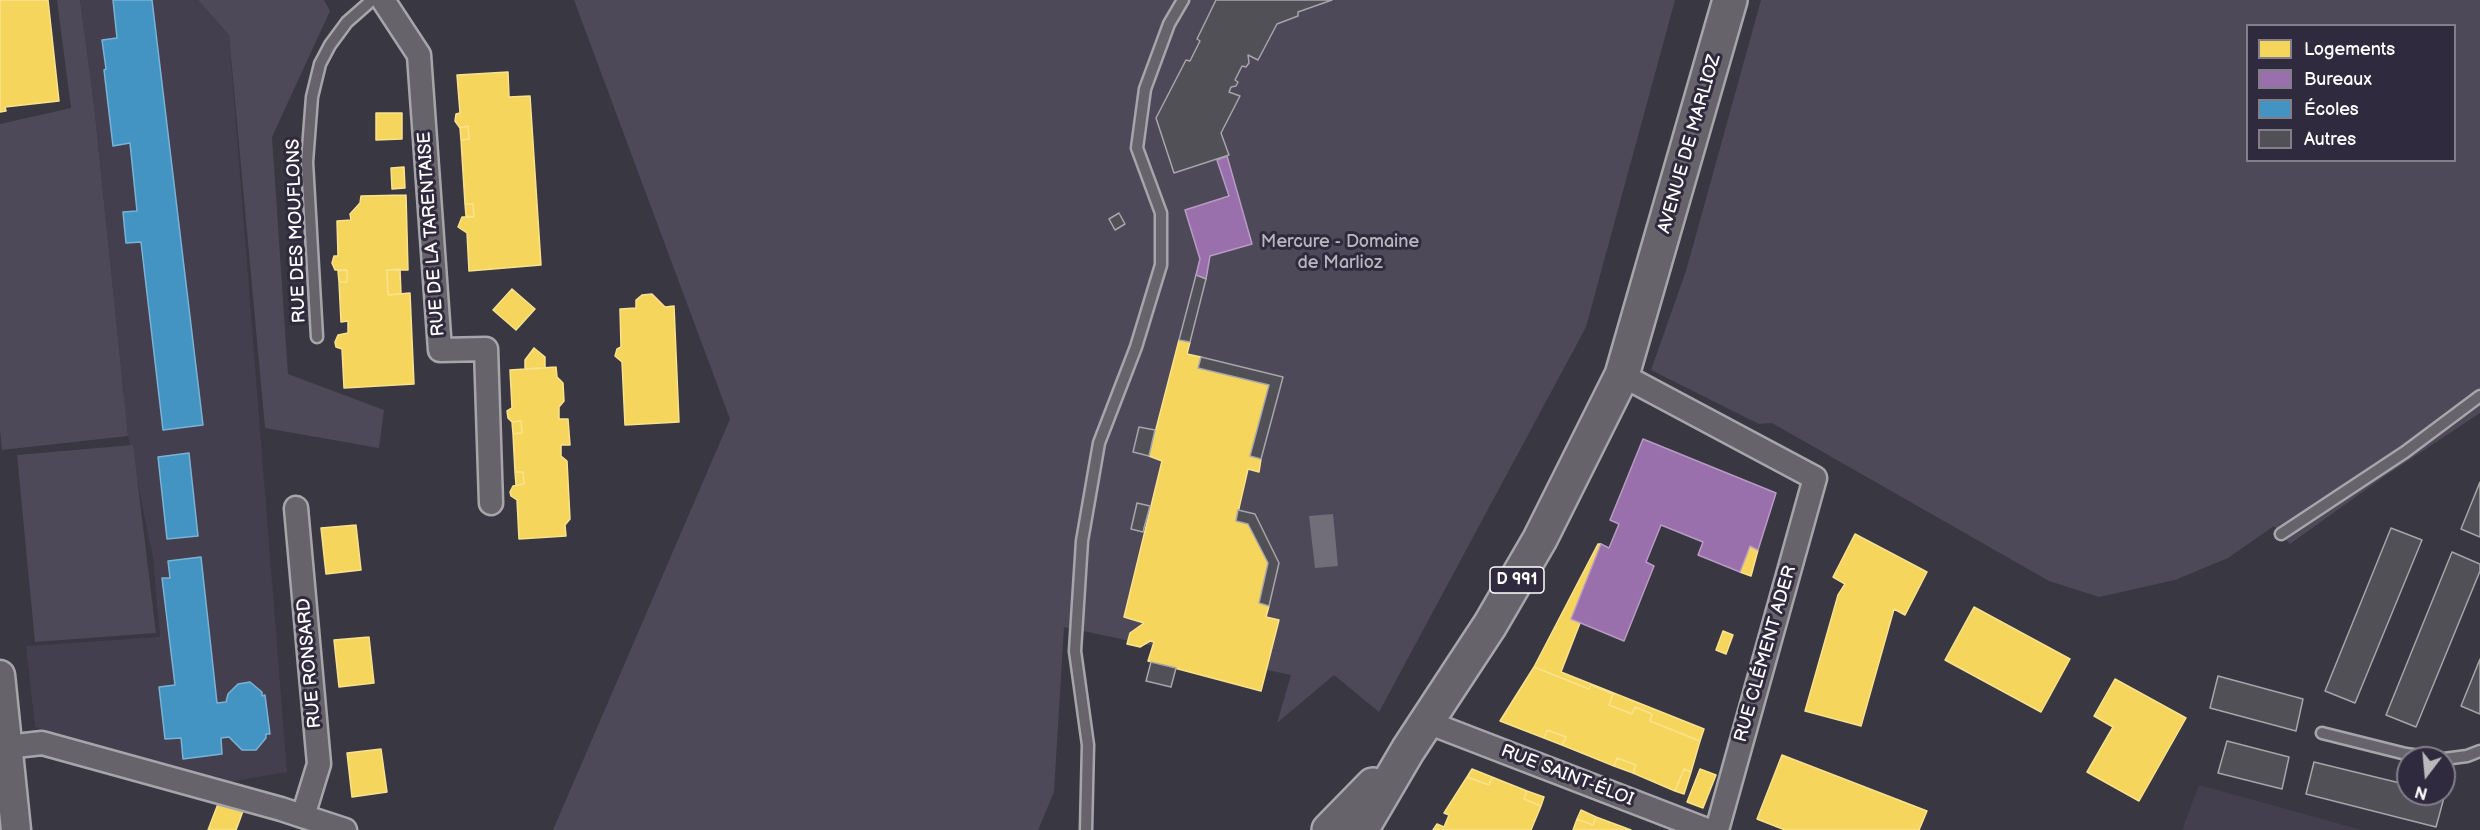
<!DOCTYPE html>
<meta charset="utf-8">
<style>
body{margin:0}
#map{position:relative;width:2480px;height:830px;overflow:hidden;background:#393741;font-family:"Balsamiq Sans",sans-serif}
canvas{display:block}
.legend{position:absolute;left:2246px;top:24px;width:210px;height:138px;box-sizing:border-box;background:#2f2a3d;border:2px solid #827f8b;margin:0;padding:8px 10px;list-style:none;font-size:18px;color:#fff}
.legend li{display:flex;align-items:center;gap:12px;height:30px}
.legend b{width:30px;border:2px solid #827f8b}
.north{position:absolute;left:2396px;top:746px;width:60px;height:60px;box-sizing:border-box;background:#2f2a3d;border:2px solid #827f8b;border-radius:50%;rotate:196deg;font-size:16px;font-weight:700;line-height:24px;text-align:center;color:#fff}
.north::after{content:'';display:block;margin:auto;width:21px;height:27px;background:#bab9bc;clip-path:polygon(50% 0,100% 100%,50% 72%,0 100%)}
</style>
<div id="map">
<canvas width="2480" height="830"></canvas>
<ul class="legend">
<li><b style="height:16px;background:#f6d55c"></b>Logements</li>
<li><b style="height:16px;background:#9970ab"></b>Bureaux</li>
<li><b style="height:16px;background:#4393c3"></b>Écoles</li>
<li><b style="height:16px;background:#515056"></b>Autres</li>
</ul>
<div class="north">N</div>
</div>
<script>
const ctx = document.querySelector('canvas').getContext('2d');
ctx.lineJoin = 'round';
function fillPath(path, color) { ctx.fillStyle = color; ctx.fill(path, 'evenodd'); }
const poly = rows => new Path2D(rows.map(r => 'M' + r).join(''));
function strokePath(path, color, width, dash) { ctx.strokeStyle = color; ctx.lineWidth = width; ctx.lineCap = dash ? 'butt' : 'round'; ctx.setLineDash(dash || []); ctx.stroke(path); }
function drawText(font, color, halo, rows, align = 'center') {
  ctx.font = font + ' "Balsamiq Sans",sans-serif'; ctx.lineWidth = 6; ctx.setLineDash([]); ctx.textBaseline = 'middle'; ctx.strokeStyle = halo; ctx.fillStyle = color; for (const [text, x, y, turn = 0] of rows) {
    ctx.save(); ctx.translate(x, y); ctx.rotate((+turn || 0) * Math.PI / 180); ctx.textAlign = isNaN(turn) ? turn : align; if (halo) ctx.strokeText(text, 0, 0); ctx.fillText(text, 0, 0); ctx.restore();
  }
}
const built = poly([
 [80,0,198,0,229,35,287,772,229,782,35,727,26,646,160,637,153,558,128,436,94,105],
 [2199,785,2362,830,2182,830]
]);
const green = poly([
 [57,0,80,0,94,105,128,436,2,450,0,429,0,124,71,108],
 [198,0,324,0,330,11,272,137,288,374,384,410,379,448,265,428,229,35],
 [574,0,1675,0,1586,327,1379,712,1334,675,1277,723,1291,675,1064,627,1054,792,1038,830,553,830,730,419],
 [1761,0,2480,0,2480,413,2382,478,2290,544,2274,526,2228,558,2175,580,2099,597,2049,581,1772,423,1759,424,1651,370,1686,271],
 [2248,26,2454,26,2454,160,2248,160],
 [133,445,156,633,35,642,17,455]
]);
const water = poly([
 [1333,514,1338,566,1315,568,1309,516]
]);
const homes = poly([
 [0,0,48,0,59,101,5,107,6,111,0,112,0,0],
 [508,72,509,97,530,96,541,265,469,271,467,233,458,227,462,217,474,217,473,204,465,204,461,140,469,139,468,126,460,128,455,121,456,114,460,113,457,75,508,72],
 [376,113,402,113,402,139,376,140,376,113],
 [468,126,469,139,461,140,460,128,468,126],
 [404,167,405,188,392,189,391,168,404,167],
 [406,195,408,270,387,270,388,295,410,293,414,384,344,388,342,349,336,347,335,342,338,335,348,333,348,321,341,322,339,282,347,282,347,270,335,270,332,263,334,256,338,256,337,221,351,220,350,214,360,203,361,196,406,195],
 [465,204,473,204,474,217,466,216,465,204],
 [400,269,401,294,388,295,387,270,400,269],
 [347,270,347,282,339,282,338,271,347,270],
 [512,289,535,309,516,330,493,310,512,289],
 [652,294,665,307,674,306,679,422,625,425,622,362,615,356,617,349,621,347,620,309,636,308,636,300,642,295,652,294],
 [1179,340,1190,342,1187,354,1201,357,1198,368,1269,385,1250,456,1261,459,1259,472,1248,469,1236,521,1248,524,1268,563,1259,603,1269,606,1266,617,1279,620,1261,691,1148,661,1154,642,1150,641,1140,647,1127,644,1130,633,1144,623,1124,617,1162,461,1149,456,1179,340],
 [534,348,545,357,545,368,525,369,525,360,534,348],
 [556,367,557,377,563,383,564,401,559,407,559,419,568,419,570,445,561,445,561,456,567,461,570,519,565,525,566,536,519,539,517,500,511,496,510,492,513,486,524,484,523,472,515,472,513,434,522,433,521,421,512,422,508,418,507,411,512,408,510,370,556,367],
 [521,421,522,433,513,434,512,422,521,421],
 [515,472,523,472,524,484,516,485,515,472],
 [356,525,361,570,326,574,321,528,356,525],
 [1855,534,1927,572,1905,615,1894,609,1861,726,1805,711,1838,595,1845,584,1833,577,1855,534],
 [1598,544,1601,544,1571,619,1580,623,1561,672,1704,729,1700,741,1650,721,1652,714,1635,707,1632,714,1609,705,1613,694,1591,685,1589,689,1534,667,1598,544],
 [1750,546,1758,550,1751,576,1740,572,1750,546],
 [1974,607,2070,659,2041,712,1945,660,1974,607],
 [1723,631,1733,635,1726,654,1716,650,1723,631],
 [369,637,374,683,339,687,334,640,369,637],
 [1534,667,1589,689,1591,685,1613,694,1609,705,1632,714,1635,707,1652,714,1650,721,1700,741,1691,772,1684,769,1675,791,1633,773,1636,765,1617,758,1614,766,1562,745,1566,737,1547,730,1544,738,1500,721,1534,667],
 [2115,679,2186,718,2139,801,2087,772,2113,727,2094,716,2115,679],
 [1547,730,1566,737,1562,745,1544,738,1547,730],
 [381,749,387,792,352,797,347,753,381,749],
 [1782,755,1927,811,1919,830,1785,830,1757,819,1782,755],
 [1617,758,1636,765,1633,773,1614,766,1617,758],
 [1472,769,1492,777,1489,785,1467,777,1472,769],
 [1684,769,1691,772,1684,794,1675,791,1684,769],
 [1700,769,1716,775,1703,808,1687,802,1700,769],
 [1467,777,1489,785,1492,777,1527,791,1524,799,1541,806,1531,830,1433,830,1437,824,1444,827,1449,815,1444,813,1467,777],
 [1527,791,1544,797,1541,806,1524,799,1527,791],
 [218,804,243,811,236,830,208,830,218,804],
 [1581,810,1596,817,1593,825,1577,819,1581,810],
 [1596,817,1631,830,1573,830,1577,819,1593,825,1596,817]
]);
const offices = poly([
 [1227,156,1252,244,1210,256,1206,279,1196,275,1200,259,1185,210,1229,196,1217,160,1227,156],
 [1643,439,1776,493,1758,550,1750,546,1740,572,1698,555,1703,542,1661,525,1646,562,1654,566,1624,641,1571,619,1601,544,1609,548,1619,524,1610,520,1643,439]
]);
const schools = poly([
 [113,0,152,0,203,425,163,430,141,242,126,243,123,212,137,211,130,143,113,146,104,70,106,69,102,40,117,38,113,0],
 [189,453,198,536,167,539,158,457,189,453],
 [201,557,217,703,226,702,228,694,238,684,250,682,262,692,262,696,265,695,270,734,266,734,266,738,256,750,242,750,229,737,221,738,222,754,183,759,181,738,165,739,159,687,175,685,162,578,170,578,168,561,201,557]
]);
const building = poly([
 [1216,0,1332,0,1298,12,1298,16,1277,24,1258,60,1248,55,1249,63,1246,67,1242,66,1235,80,1238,82,1236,86,1231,87,1229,92,1240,96,1221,133,1229,155,1174,173,1156,118,1186,60,1190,61,1200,41,1197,39,1216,0],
 [1119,213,1125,224,1115,230,1109,219,1119,213],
 [1196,275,1206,279,1190,342,1179,340,1196,275],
 [1201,357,1283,377,1261,459,1250,456,1269,385,1198,368,1201,357],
 [1139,427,1155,430,1149,456,1133,452,1139,427],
 [2480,482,2480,537,2461,529,2480,482],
 [1137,503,1150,506,1143,532,1131,529,1137,503],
 [1238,510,1255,514,1279,563,1269,606,1259,603,1268,563,1248,524,1236,521,1238,510],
 [2391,528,2422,540,2355,703,2325,691,2391,528],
 [2452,552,2480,564,2480,571,2416,727,2386,715,2452,552],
 [2480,659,2480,714,2461,706,2480,659],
 [1151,662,1176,668,1171,687,1146,681,1151,662],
 [2218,676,2303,699,2296,731,2210,708,2218,676],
 [2227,741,2289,757,2282,789,2218,773,2227,741],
 [2314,762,2408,785,2408,794,2445,794,2436,827,2306,794,2314,762]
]);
const service = poly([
 [317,337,307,162,312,97,320,64,330,45,347,22,372,0],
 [2281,534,2405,452,2480,396],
 [2322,733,2406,754,2434,758],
 [2444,759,2467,756,2480,751],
 [1086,830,1088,745,1075,651,1082,541,1099,443,1136,347,1161,265,1161,213,1137,148,1145,89,1169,24,1183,0]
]);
const minor = poly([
 [383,0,419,55,440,350,486,349,491,503],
 [1622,375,1815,478,1717,830],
 [296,508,319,764,303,816],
 [1427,722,1707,830],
 [7,747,42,743,281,809,345,830]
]);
const tertiary = poly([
 [0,675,16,830]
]);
const primary = poly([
 [1329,830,1373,785],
 [1361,830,1408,750,1490,625,1540,539,1622,375,1730,0]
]);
const shields = [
 [1517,580,54]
];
const shieldNames = [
 ["D 991",1517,580]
];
const streetNames = [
 ["AVENUE DE MARLIOZ",1690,144,-74],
 ["RUE DES MOUFLONS",297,231,-92],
 ["RUE DE LA TARENTAISE",432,234,-94],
 ["RUE CLÉMENT ADER",1766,654,-74],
 ["RUE RONSARD",310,663,-95],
 ["RUE SAINT-ÉLOI",1567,776,21]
];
const parkNames = [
 ["Mercure - Domaine",1340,242],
 ["de Marlioz",1340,263]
];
fillPath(built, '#433f4f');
fillPath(green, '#4e4958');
fillPath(water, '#716e79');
fillPath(homes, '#f6d55c');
strokePath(homes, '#f9e28d', 1.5);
fillPath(offices, '#9970ab');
strokePath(offices, '#b89bc4', 1.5);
fillPath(schools, '#4393c3');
strokePath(schools, '#7bb3d5', 1.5);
fillPath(building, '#515056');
strokePath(building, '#a6a5aa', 1.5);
strokePath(service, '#a6a5aa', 15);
strokePath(minor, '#a6a5aa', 27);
strokePath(tertiary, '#a6a5aa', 33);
strokePath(primary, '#a6a5aa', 38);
strokePath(service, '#66646a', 10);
strokePath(minor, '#66646a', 22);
strokePath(tertiary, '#66646a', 28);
strokePath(primary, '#66646a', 33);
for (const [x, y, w] of shields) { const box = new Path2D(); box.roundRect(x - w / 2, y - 13, w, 26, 4.5); ctx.fillStyle = '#2f2a3d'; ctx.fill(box); strokePath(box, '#fff', 1.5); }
drawText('bold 16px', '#fff', null, shieldNames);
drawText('18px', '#fff', '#2f2a3d', streetNames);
drawText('18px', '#b9b7be', '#2f2a3d', parkNames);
</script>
